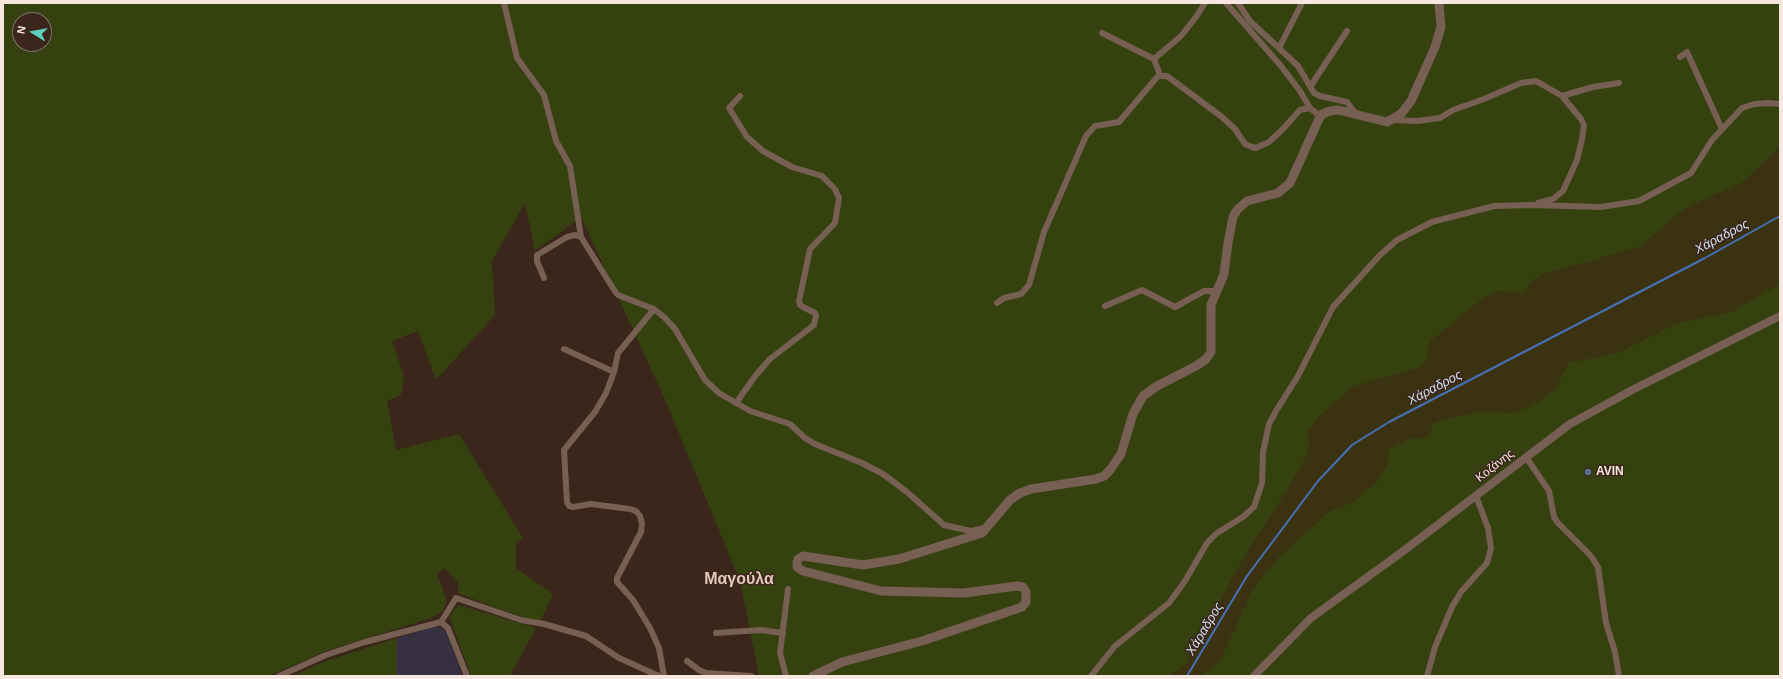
<!DOCTYPE html>
<meta charset="utf-8">
<style>
body{margin:0}
#map{position:relative;width:1783px;height:679px;overflow:hidden;background:#3a261a;font-family:Helvetica,sans-serif}
canvas{display:block}
.frame{position:absolute;inset:0;border:4px solid #f6e7e0;pointer-events:none}
.north{position:absolute;left:12px;top:12px;width:40px;height:40px;box-sizing:border-box;background:#3a261a;border:1px solid #857369;border-radius:50%;rotate:281deg;font-size:11px;font-weight:700;line-height:16px;text-align:center;color:#f6e7e0}
.north::after{content:'';display:block;margin:auto;width:14px;height:18px;background:#5bcebc;clip-path:polygon(50% 0,100% 100%,50% 72%,0 100%)}
</style>
<div id="map">
<canvas width="1783" height="679"></canvas>
<div class="frame"></div>
<div class="north">N</div>
</div>
<script>
const ctx = document.querySelector('canvas').getContext('2d');
ctx.lineJoin = 'round';
function fillPath(path, color) { ctx.fillStyle = color; ctx.fill(path, 'evenodd'); }
const poly = rows => new Path2D(rows.map(r => 'M' + r).join(''));
function strokePath(path, color, width, dash) { ctx.strokeStyle = color; ctx.lineWidth = width; ctx.lineCap = dash ? 'butt' : 'round'; ctx.setLineDash(dash || []); ctx.stroke(path); }
function drawText(font, color, halo, rows, align = 'center') {
  ctx.font = font + ' Helvetica,sans-serif'; ctx.lineWidth = 3; ctx.setLineDash([]); ctx.textBaseline = 'middle'; ctx.strokeStyle = halo; ctx.fillStyle = color; for (const [text, x, y, turn = 0] of rows) {
    ctx.save(); ctx.translate(x, y); ctx.rotate((+turn || 0) * Math.PI / 180); ctx.textAlign = isNaN(turn) ? turn : align; if (halo) ctx.strokeText(text, 0, 0); ctx.fillText(text, 0, 0); ctx.restore();
  }
}
const education = poly([
 [437,626,446,630,462,676,397,676,397,638]
]);
const green = poly([
 [3,3,1780,3,1780,676,759,676,740,581,663,395,581,217,535,251,525,203,492,261,495,315,436,380,418,331,392,341,404,376,401,395,387,401,396,450,459,434,523,538,516,543,516,568,553,594,540,622,499,609,458,593,458,583,445,568,437,574,447,601,442,612,431,618,326,651,269,676,3,676],
 [20,20,44,20,44,44,20,44],
 [459,605,536,628,510,676,471,676,449,616],
 [397,638,397,676,292,676,326,661]
]);
const sand = poly([
 [1780,147,1780,284,1731,312,1675,324,1618,353,1569,363,1556,388,1537,403,1514,413,1476,412,1434,422,1428,437,1408,439,1389,449,1388,464,1377,482,1355,501,1330,511,1280,556,1253,589,1221,659,1202,676,1168,676,1187,663,1191,641,1216,610,1235,572,1291,483,1306,456,1309,445,1308,431,1319,416,1354,386,1420,367,1426,361,1430,341,1481,300,1497,291,1525,292,1530,282,1543,274,1639,247,1685,208,1743,182]
]);
const stream = poly([
 [1187,676,1247,576,1318,481,1352,445,1389,422,1705,258,1780,216]
]);
const minor = poly([
 [504,3,517,58,544,95,556,141,570,166,581,237,614,290,618,295,654,309,664,317,675,329,705,380,719,393,750,411,790,424,805,438,815,444,862,463,883,474,907,492,944,525,971,531,985,528],
 [1226,3,1281,66,1300,91,1310,108,1320,116],
 [1238,3,1250,21,1298,66,1314,93,1320,96,1347,102,1356,114],
 [1102,33,1154,59,1160,75],
 [1279,48,1302,3],
 [1680,57,1687,52,1722,129],
 [1154,59,1181,36,1196,17,1205,3],
 [1310,87,1347,31],
 [1562,96,1593,87,1619,83],
 [1394,120,1417,121,1440,118,1453,110,1484,99,1521,83,1536,81,1562,96,1581,119,1584,125,1582,139,1577,160,1563,191,1553,199,1538,203],
 [544,278,537,261,537,255,567,237,575,235,581,237],
 [997,303,1004,298,1021,294,1029,285,1044,232,1086,136,1095,126,1119,122,1158,76,1167,76,1222,117,1235,129,1245,144,1252,147,1256,148,1269,142,1282,130,1300,110,1310,108],
 [1105,306,1142,290,1175,307,1204,291,1217,291],
 [564,349,614,372,618,353,654,309],
 [614,372,606,393,595,412,564,450,567,502,569,506,573,507,591,504,630,509,636,511,640,516,642,524,641,532,617,578,617,582,633,600,650,628,659,648,664,676],
 [736,403,756,375,770,359,814,325,816,316,815,313,803,307,800,305,799,301,810,249,835,223,839,198,835,189,822,176,792,167,763,151,747,137,729,108,740,96],
 [1526,457,1549,491,1554,517,1558,523,1591,556,1598,567,1606,623,1615,652,1619,676],
 [441,622,448,628,467,676],
 [716,633,761,630,783,633],
 [687,661,699,670,706,673,751,676],
 [279,676,326,655,365,642,441,622,456,598,521,620,544,624,586,636,619,658,659,676],
 [786,676,780,653,788,589],
 [1091,676,1115,646,1169,603,1185,581,1207,543,1217,533,1243,517,1254,507,1262,483,1263,452,1269,424,1276,411,1298,376,1333,307,1380,255,1397,240,1432,222,1494,206,1531,205,1601,207,1639,201,1691,173,1712,140,1742,108,1754,104,1768,103,1780,104],
 [1427,676,1435,647,1452,607,1461,592,1487,563,1491,548,1488,528,1476,496]
]);
const tertiary = poly([
 [1254,676,1311,618,1402,552,1570,424,1634,389,1780,316]
]);
const secondary = poly([
 [813,676,842,662,922,641,1022,607,1026,602,1026,592,1023,587,1017,586,964,593,881,591,803,571,797,567,797,563,798,559,803,556,863,565,899,559,982,533,1010,500,1020,493,1031,489,1096,479,1104,476,1110,470,1121,454,1133,414,1143,396,1157,386,1196,366,1206,359,1211,352,1211,305,1224,274,1228,243,1233,217,1237,210,1247,201,1278,193,1290,183,1318,121,1322,114,1330,111,1338,110,1387,122,1401,114,1411,101,1435,47,1441,27,1439,3]
]);
const markers = [
 [1588,472,4,"#5c6f8a"]
];
const streetNames = [
 ["Κοζάνης",1495,466,-38]
];
const poiNames = [
 ["AVIN",1596,472]
];
const waterNames = [
 ["Χάραδρος",1722,237,-28],
 ["Χάραδρος",1435,388,-28],
 ["Χάραδρος",1205,629,-59]
];
const districtNames = [
 ["Μαγούλα",739,580]
];
fillPath(education, '#362f3f');
fillPath(green, '#354210');
fillPath(sand, '#3b3212');
strokePath(stream, '#4671b7', 2);
strokePath(minor, '#775f53', 6);
strokePath(tertiary, '#775f53', 8);
strokePath(secondary, '#775f53', 9);
for (const [x, y, r, color] of markers) { const dot = new Path2D(); dot.arc(x, y, r, 0, 2 * Math.PI); ctx.fillStyle = color; ctx.fill(dot); strokePath(dot, '#3a261a', 1.5); }
drawText('12px', '#f6e7e0', '#3a261a', streetNames);
drawText('bold 12px', '#f6e7e0', '#3a261a', poiNames, 'left');
drawText('italic 13px', '#d2dff2', '#3a261a', waterNames);
drawText('bold 16px', '#e5cabb', '#3a261a', districtNames);
</script>
